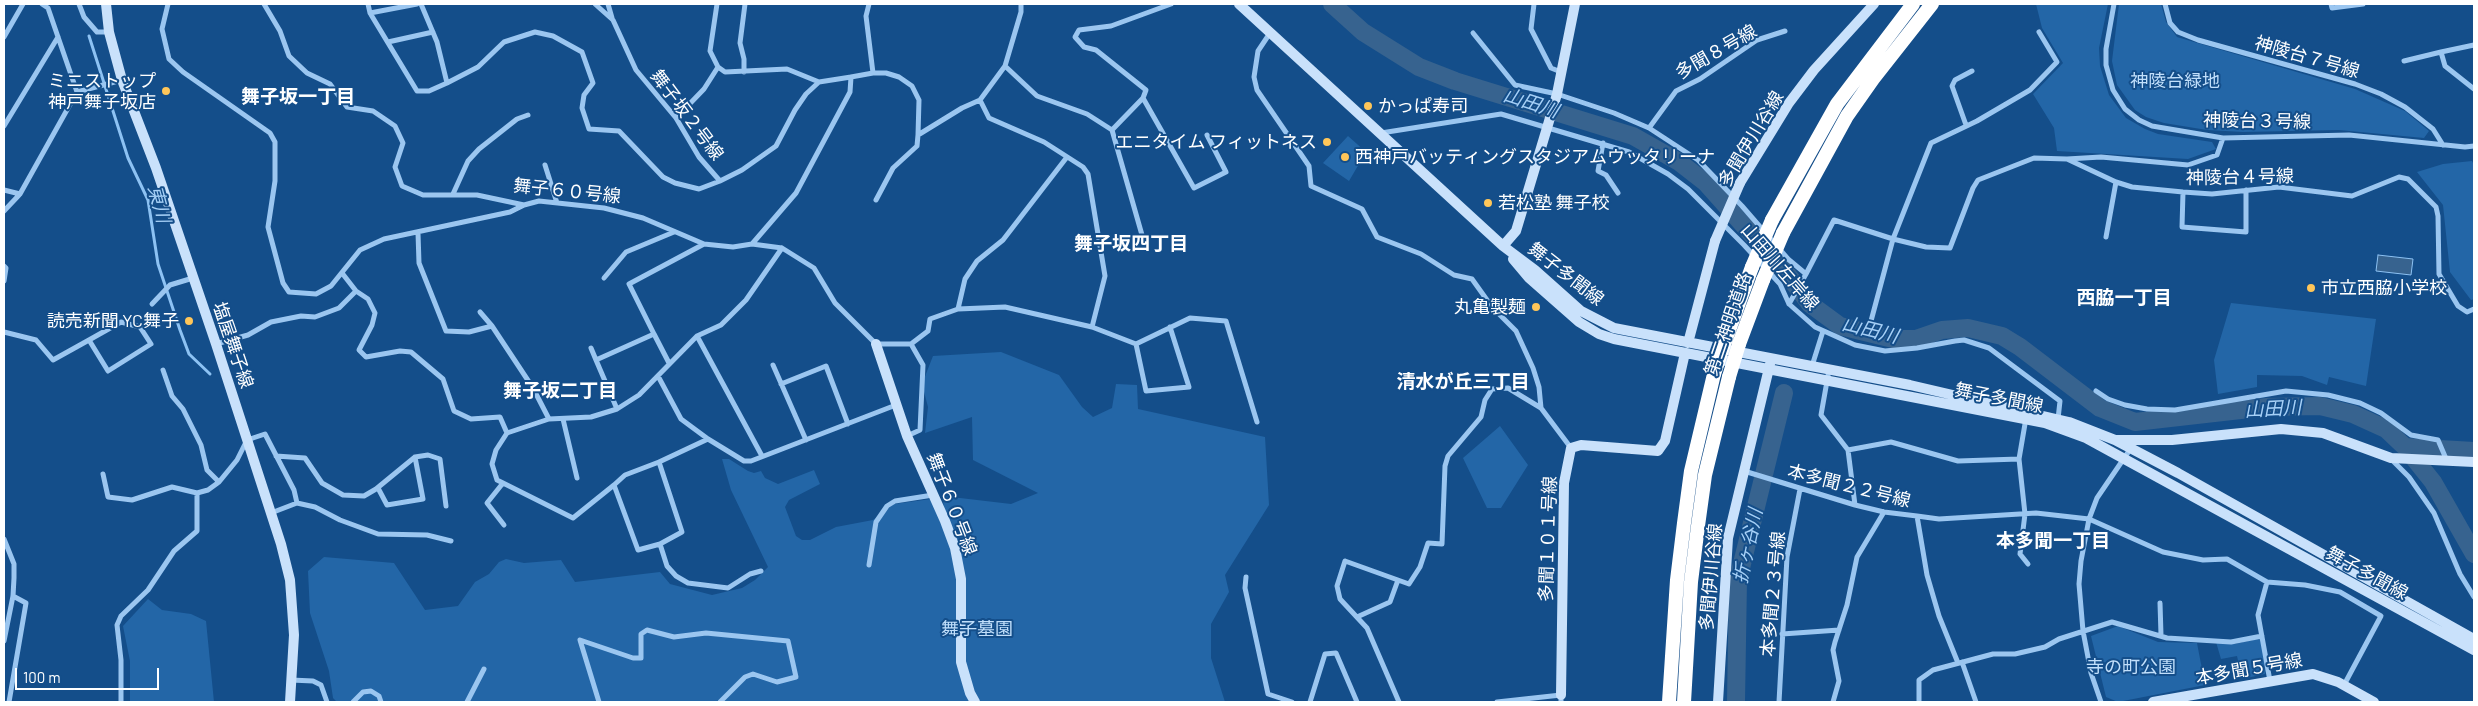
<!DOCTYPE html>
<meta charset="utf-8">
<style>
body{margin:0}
#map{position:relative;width:2478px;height:706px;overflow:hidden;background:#144e8a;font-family:Barlow,sans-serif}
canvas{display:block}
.frame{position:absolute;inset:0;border:5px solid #fff;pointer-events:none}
.scale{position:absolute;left:15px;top:668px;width:144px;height:22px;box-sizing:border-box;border:2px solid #fff;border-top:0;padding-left:6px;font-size:15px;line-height:18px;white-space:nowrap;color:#fff;-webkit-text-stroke:4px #144e8a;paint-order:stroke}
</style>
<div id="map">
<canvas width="2478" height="706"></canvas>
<div class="frame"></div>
<div class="scale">100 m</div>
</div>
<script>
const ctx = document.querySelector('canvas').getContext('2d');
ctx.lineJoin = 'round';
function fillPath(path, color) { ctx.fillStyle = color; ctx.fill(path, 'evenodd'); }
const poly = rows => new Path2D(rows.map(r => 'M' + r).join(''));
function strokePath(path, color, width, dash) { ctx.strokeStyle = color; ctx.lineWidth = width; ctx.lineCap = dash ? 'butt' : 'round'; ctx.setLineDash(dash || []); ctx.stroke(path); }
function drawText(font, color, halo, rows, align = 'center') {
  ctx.font = font + ' Barlow,"Noto Sans JP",sans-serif'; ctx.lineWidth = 4; ctx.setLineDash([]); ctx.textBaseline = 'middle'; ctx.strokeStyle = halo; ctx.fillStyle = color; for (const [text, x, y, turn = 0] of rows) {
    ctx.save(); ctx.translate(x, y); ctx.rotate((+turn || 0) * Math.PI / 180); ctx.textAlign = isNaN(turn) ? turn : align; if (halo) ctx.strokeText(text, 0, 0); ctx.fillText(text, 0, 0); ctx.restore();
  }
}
const green = poly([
 [2036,4,2108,4,2099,48,2100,66,2109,95,2126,118,2145,129,2158,134,2212,142,2216,149,2188,159,2057,151,2054,128,2033,94,2063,63,2042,28],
 [2119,4,2161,4,2166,22,2177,37,2355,89,2405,111,2429,131,2424,138,2339,130,2243,132,2207,130,2164,123,2146,117,2135,110,2117,85,2112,61],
 [1348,136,1366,152,1349,181,1323,163],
 [2472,161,2474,165,2474,299,2471,300,2450,272,2443,205,2417,172,2443,164],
 [2231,303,2376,319,2366,386,2329,377,2327,385,2302,376,2257,375,2257,387,2218,394,2214,360],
 [1001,352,1059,375,1082,407,1093,417,1112,408,1116,384,1137,385,1138,409,1265,437,1269,505,1225,575,1229,592,1211,624,1211,658,1225,702,337,702,333,698,329,671,310,613,308,571,324,557,394,563,425,610,458,606,475,582,489,574,499,562,506,559,524,563,561,560,575,582,660,572,670,584,712,595,742,588,755,580,768,567,731,490,722,459,729,459,748,471,754,473,761,471,765,478,778,484,814,470,820,484,789,500,785,507,796,536,802,540,810,540,836,527,873,520,894,504,931,499,944,512,943,496,1011,504,1038,493,973,460,972,417,925,433,928,407,922,384,933,356],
 [1500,426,1528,465,1501,508,1487,508,1463,458],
 [148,599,162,610,191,614,206,621,214,702,130,702,130,661,123,626],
 [2118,626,2158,642,2197,643,2205,685,2118,702,2106,697,2091,636],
 [2257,639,2261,640,2266,670,2265,674,2242,679,2237,656,2221,659,2216,642,2235,644]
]);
const water = poly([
 [2378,255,2413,259,2411,275,2376,271,2378,255]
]);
const stream = poly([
 [89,36,128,158,148,200,158,264,180,330,189,354,210,374]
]);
const river = poly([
 [1332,4,1363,32,1419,67,1455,81,1633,136,1679,162,1706,183,1787,274,1810,304,1840,326,1893,339,1916,339,1942,330,1968,328,2002,336,2020,347,2100,408,2135,422,2267,407,2320,406,2353,414,2386,429,2405,447,2433,482,2474,554],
 [2405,447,2474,451],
 [1736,702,1738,580,1784,393]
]);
const street = poly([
 [42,4,48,8,77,92],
 [79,4,84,17,97,32,109,32],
 [168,4,162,29,169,59,183,72,270,133,275,142,275,181,268,227,283,283,289,292,316,294,331,286,360,250,384,239,510,212,524,205],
 [264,4,280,31,289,56,307,73,330,84,347,107,373,111,395,126,403,143,395,167,402,186,423,195,477,195,524,205,539,201,604,208,643,218,704,244,733,247,752,244,782,248,814,268,835,303,876,344,911,344],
 [368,4,370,13,417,91,429,91,447,83],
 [421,4,437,42,447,83,478,67,504,42,535,32,553,36,582,52,593,83,584,95,582,108,589,129,619,131,663,177,675,183,699,189,720,181],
 [595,4,613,20,636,70,676,118,699,157,720,181,742,170,776,146,795,110,806,94,819,82,851,77,850,92,796,193,752,244],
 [608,4,612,18],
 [717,4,710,51,718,67,725,72,787,69,819,82],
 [869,4,866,16,873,73],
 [1534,4,1531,29,1551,68,1561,72],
 [2114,4,2106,49,2106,65,2113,90,2125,109,2139,120,2152,126,2223,138,2349,135,2465,147,2474,146],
 [2165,4,2170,23,2178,32,2198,40,2355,84,2381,94,2405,107,2433,129,2443,145],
 [2331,4,2332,8,2363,4],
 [370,13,417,4],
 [1270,33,1258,51,1254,77,1257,90,1309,166,1311,186,1362,209,1377,237,1421,254,1454,275,1472,279,1492,307,1516,331,1533,368,1539,387,1541,408,1571,448],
 [1473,33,1515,85,1557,94,1614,113,1649,128,1698,160,1742,206,1788,259,1806,274,1834,220,1893,239,1926,247,1950,248,1973,188,1978,180,2034,158,2067,159,2116,182,2132,187,2183,192,2212,194,2279,187,2352,196,2399,177,2408,179,2436,207,2438,216,2439,274,2458,306,2467,312,2474,309],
 [4,37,23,4],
 [388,42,433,32],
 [2474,45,2441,52,2445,66,2474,89],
 [2404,61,2441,52],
 [1005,66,1037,96,1087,114,1112,130,1142,235],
 [744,72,744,59,740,43,745,4],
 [851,77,873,73,886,73,899,77,912,86,919,100,918,135,962,108,980,100,1005,66,1021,12,1021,4],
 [1143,98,1194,188,1226,172,1207,135],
 [980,100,989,118,1044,142,1083,167,1088,174,1105,276,1092,327],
 [676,118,704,89,718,67],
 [1966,125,1952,86,1955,80,1972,71],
 [4,126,58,37],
 [1649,128,1676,91,1700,79,1757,40,1785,31],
 [1112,130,1143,98,1146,90,1096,50,1084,47,1075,37,1079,30,1111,26,1171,4],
 [1381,133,1501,114,1629,152,1668,174,1688,189,1744,245,1780,284,1789,304,1815,327,1855,345,1885,351,1917,348,1955,341,1964,340,1989,348,2060,401,2058,419],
 [1603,143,1598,171,1606,175,1618,193],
 [2067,159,2101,157,2188,165,2217,155,2223,138],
 [545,165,557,203],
 [4,190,20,194],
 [2183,192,2182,227,2246,232,2246,190],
 [453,194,468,161,479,149,517,119,528,115],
 [876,200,893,168,917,146,918,135],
 [4,211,20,194,77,92,122,80],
 [418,233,419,263,446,331,469,332,492,326],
 [2106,237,2116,182],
 [782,248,746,300,721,325,697,336,639,395,617,409,591,417,549,419,507,433,496,450,492,464,497,480,573,518,614,485,638,550,660,544,682,532,659,462,708,439,744,461,751,461,896,405],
 [4,266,6,268,4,281],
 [342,273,356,291,368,299,375,313,372,325,359,350,366,357,400,351,411,352,443,379,454,411,471,419,500,417,507,433],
 [604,278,626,252,674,232],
 [152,304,170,285,193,278],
 [1789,304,1806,274],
 [958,309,1005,307,1092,327,1136,344,1190,318,1226,321,1257,422],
 [480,312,492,326,533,388,549,419],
 [1871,321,1893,239,1931,143,1977,121,2030,90,2057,62,2039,32],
 [4,332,36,340,53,360,89,340,121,322,140,327,151,344,108,371,89,340],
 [654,334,629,284,704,244],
 [697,336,762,456],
 [216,344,248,335,271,322,301,316,315,317,339,308,356,291],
 [911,344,928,331,930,319,958,309,965,279,977,261,1003,240,1067,157],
 [1136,344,1146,391,1189,387,1170,327],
 [591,348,596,360],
 [773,365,806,440],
 [1812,366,1823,331],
 [163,370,172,396,183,409,201,445,207,470,219,482],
 [1829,370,1821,415,1848,450,1855,505],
 [658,376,681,419,708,439],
 [781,384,826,366,848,424],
 [2096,391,2108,399,2125,405,2147,409,2175,410,2286,391,2328,395,2360,403,2381,413,2411,435,2438,440,2447,461],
 [617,409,596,360,654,334,669,363],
 [2026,418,2019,459,2025,514,2020,554,2028,564],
 [563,419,577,478],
 [907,436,920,430,923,365,911,344],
 [1848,450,1891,442,1958,461,2019,459],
 [276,456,305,458,322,483,343,495,364,496,376,489,415,457,428,455,440,459,446,506],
 [2391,459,2409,477,2434,513,2460,574,2474,597],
 [1744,471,1855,505,1884,512,1917,516,1927,575,1939,616,1958,663],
 [103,474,108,497,132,500,172,487,197,493,208,490,219,482,237,460,247,440,265,434,294,490,297,503,271,513],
 [503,483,487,503,504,525],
 [614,485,625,475,659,462],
 [378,488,387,505,423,499,415,457],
 [297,503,315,507,340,520,378,534,427,535,451,541],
 [1917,516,1939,519,2036,513,2089,519,2163,552,2203,560,2227,559,2267,582,2305,585,2340,592,2381,616,2344,685],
 [4,539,14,564,14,578,13,596,4,641],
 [660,544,667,566,676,576,688,583,728,588,750,574,761,571],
 [869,565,876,522,887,506,895,501,933,495],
 [1246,577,1245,588,1268,694,1292,702],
 [2267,582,2258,615,2270,681],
 [2160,603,2161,635],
 [1357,617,1390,602,1398,580],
 [1782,634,1839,630],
 [1962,662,1976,702],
 [291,680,313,681,321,685,327,702],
 [9,702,26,603,13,596],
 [121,702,121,660,117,625,121,616,148,590,174,551,197,531,197,493],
 [353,702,363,692,371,691,379,696,381,702],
 [467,702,484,669],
 [599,702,580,640,633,658,641,658,641,634,647,630,674,637,706,633,788,641,796,677,777,682,753,674,745,677,720,702],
 [1310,702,1325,654,1336,653,1357,702],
 [1399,702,1367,628,1340,599,1337,586,1345,561,1409,584,1420,567,1428,543,1442,544,1445,466,1448,456,1481,417,1485,400,1492,389,1508,388,1541,408],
 [1497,702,1561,695,1561,702],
 [1779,702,1787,557,1800,489],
 [1833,702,1839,681,1833,650,1835,642,1847,605,1857,557,1884,512],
 [1919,702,1919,680,1933,670,1993,654,2015,654,2045,647,2059,639,2112,622,2167,638,2231,642,2262,636],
 [2101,702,2091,673,2083,631,2079,584,2081,561,2089,519,2097,498,2131,448]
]);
const secondary = poly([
 [106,4,109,32,122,80,156,168,216,344,281,544,290,580,294,635,290,702],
 [1239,4,1503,246,1535,270,1581,311,1614,328,1910,385,2069,422,2115,440,2178,473,2474,639],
 [1740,183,1789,103,1814,70,1874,4],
 [1503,246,1516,231,1547,128,1557,94,1575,4],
 [1513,259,1529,278,1579,322,1599,334,1614,339,2045,423,2086,438,2474,650],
 [1688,343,1715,241],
 [876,344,907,436,945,521,955,548,961,579,961,662,970,693,975,702],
 [2116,440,2172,440,2281,429,2323,433,2391,458,2474,462],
 [1561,695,1564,483,1571,448,1581,445,1658,451,1665,441,1685,353],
 [1718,702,1728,538,1770,364],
 [2153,702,2313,674,2338,682,2374,702]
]);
const highway = poly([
 [1772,220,1837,104,1913,4],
 [1783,233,1847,116,1873,79,1932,4],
 [1725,341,1752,267],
 [1739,344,1763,280],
 [1669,702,1677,580,1684,523,1691,471,1714,374],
 [1684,702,1691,582,1698,526,1705,475,1729,377]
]);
const secondaryBridge = poly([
 [1715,241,1740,183]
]);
const highwayBridge = poly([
 [1752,267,1772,220],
 [1763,280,1783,233],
 [1714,374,1725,341],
 [1729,377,1739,344]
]);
const markers = [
 [166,91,5,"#ffc659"],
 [1368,106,5,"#ffc659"],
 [1327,142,5,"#ffc659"],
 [1345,157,5,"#ffc659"],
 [1488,203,5,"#ffc659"],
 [2311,288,5,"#ffc659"],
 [1536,307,5,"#ffc659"],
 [189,321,5,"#ffc659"]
];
const streetNames = [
 ["多聞８号線",1716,52,-30],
 ["神陵台７号線",2307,57,16],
 ["舞子坂２号線",687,115,53],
 ["神陵台３号線",2257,121,1],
 ["多聞伊川谷線",1751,139,-59],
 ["神陵台４号線",2240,177,-1],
 ["舞子６０号線",567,191,6],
 ["山田川左岸線",1780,267,49],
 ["舞子多聞線",1566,274,38],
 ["第二神明道路",1728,324,-71],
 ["塩屋舞子線",233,345,71],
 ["舞子多聞線",1999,398,11],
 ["本多聞２２号線",1849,486,14],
 ["舞子６０号線",952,504,69],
 ["多聞１０１号線",1548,539,-88],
 ["舞子多聞線",2367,573,29],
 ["多聞伊川谷線",1711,577,-85],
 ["本多聞２３号線",1773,594,-85],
 ["本多聞５号線",2249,669,-10]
];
const poiNames = [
 ["ミニストップ",156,81],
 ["神戸舞子坂店",156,102],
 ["かっぱ寿司",1378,106,"left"],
 ["エニタイム フィットネス",1317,142],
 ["西神戸バッティングスタジアムウッタリーナ",1355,157,"left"],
 ["若松塾 舞子校",1498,203,"left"],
 ["市立西脇小学校",2321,288,"left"],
 ["丸亀製麺",1526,307],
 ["読売新聞 YC舞子",179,321]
];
const parkNames = [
 ["神陵台緑地",2175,81],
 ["舞子墓園",977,629],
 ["寺の町公園",2131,667]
];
const neighbourhoodNames = [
 ["舞子坂一丁目",298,97],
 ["舞子坂四丁目",1131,244],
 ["西脇一丁目",2124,298],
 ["清水が丘三丁目",1463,382],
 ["舞子坂二丁目",560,391],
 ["本多聞一丁目",2053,541]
];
const waterNames = [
 ["山田川",1531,103,18],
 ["東川",159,204,75],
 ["山田川",1870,330,14],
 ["山田川",2273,409,-3],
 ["折ヶ谷川",1748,546,-78]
];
fillPath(green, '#2366a7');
fillPath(water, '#37638f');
strokePath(water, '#8dc2f3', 1);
strokePath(stream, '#8dc2f3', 3);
strokePath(river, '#37638f', 18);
strokePath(street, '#9bc6f0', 5);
strokePath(secondary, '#c9e1fb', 10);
strokePath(highway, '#fff', 14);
strokePath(secondaryBridge, '#c9e1fb', 10);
strokePath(highwayBridge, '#fff', 14);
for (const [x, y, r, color] of markers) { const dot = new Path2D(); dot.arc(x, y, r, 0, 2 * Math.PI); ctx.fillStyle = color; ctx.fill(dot); strokePath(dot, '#144e8a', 2); }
drawText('18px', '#fff', '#144e8a', streetNames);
drawText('18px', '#fff', '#144e8a', poiNames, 'right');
drawText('18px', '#c1dffb', '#144e8a', parkNames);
drawText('bold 19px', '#fff', '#144e8a', neighbourhoodNames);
drawText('italic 19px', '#a6d0f7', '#144e8a', waterNames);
</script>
